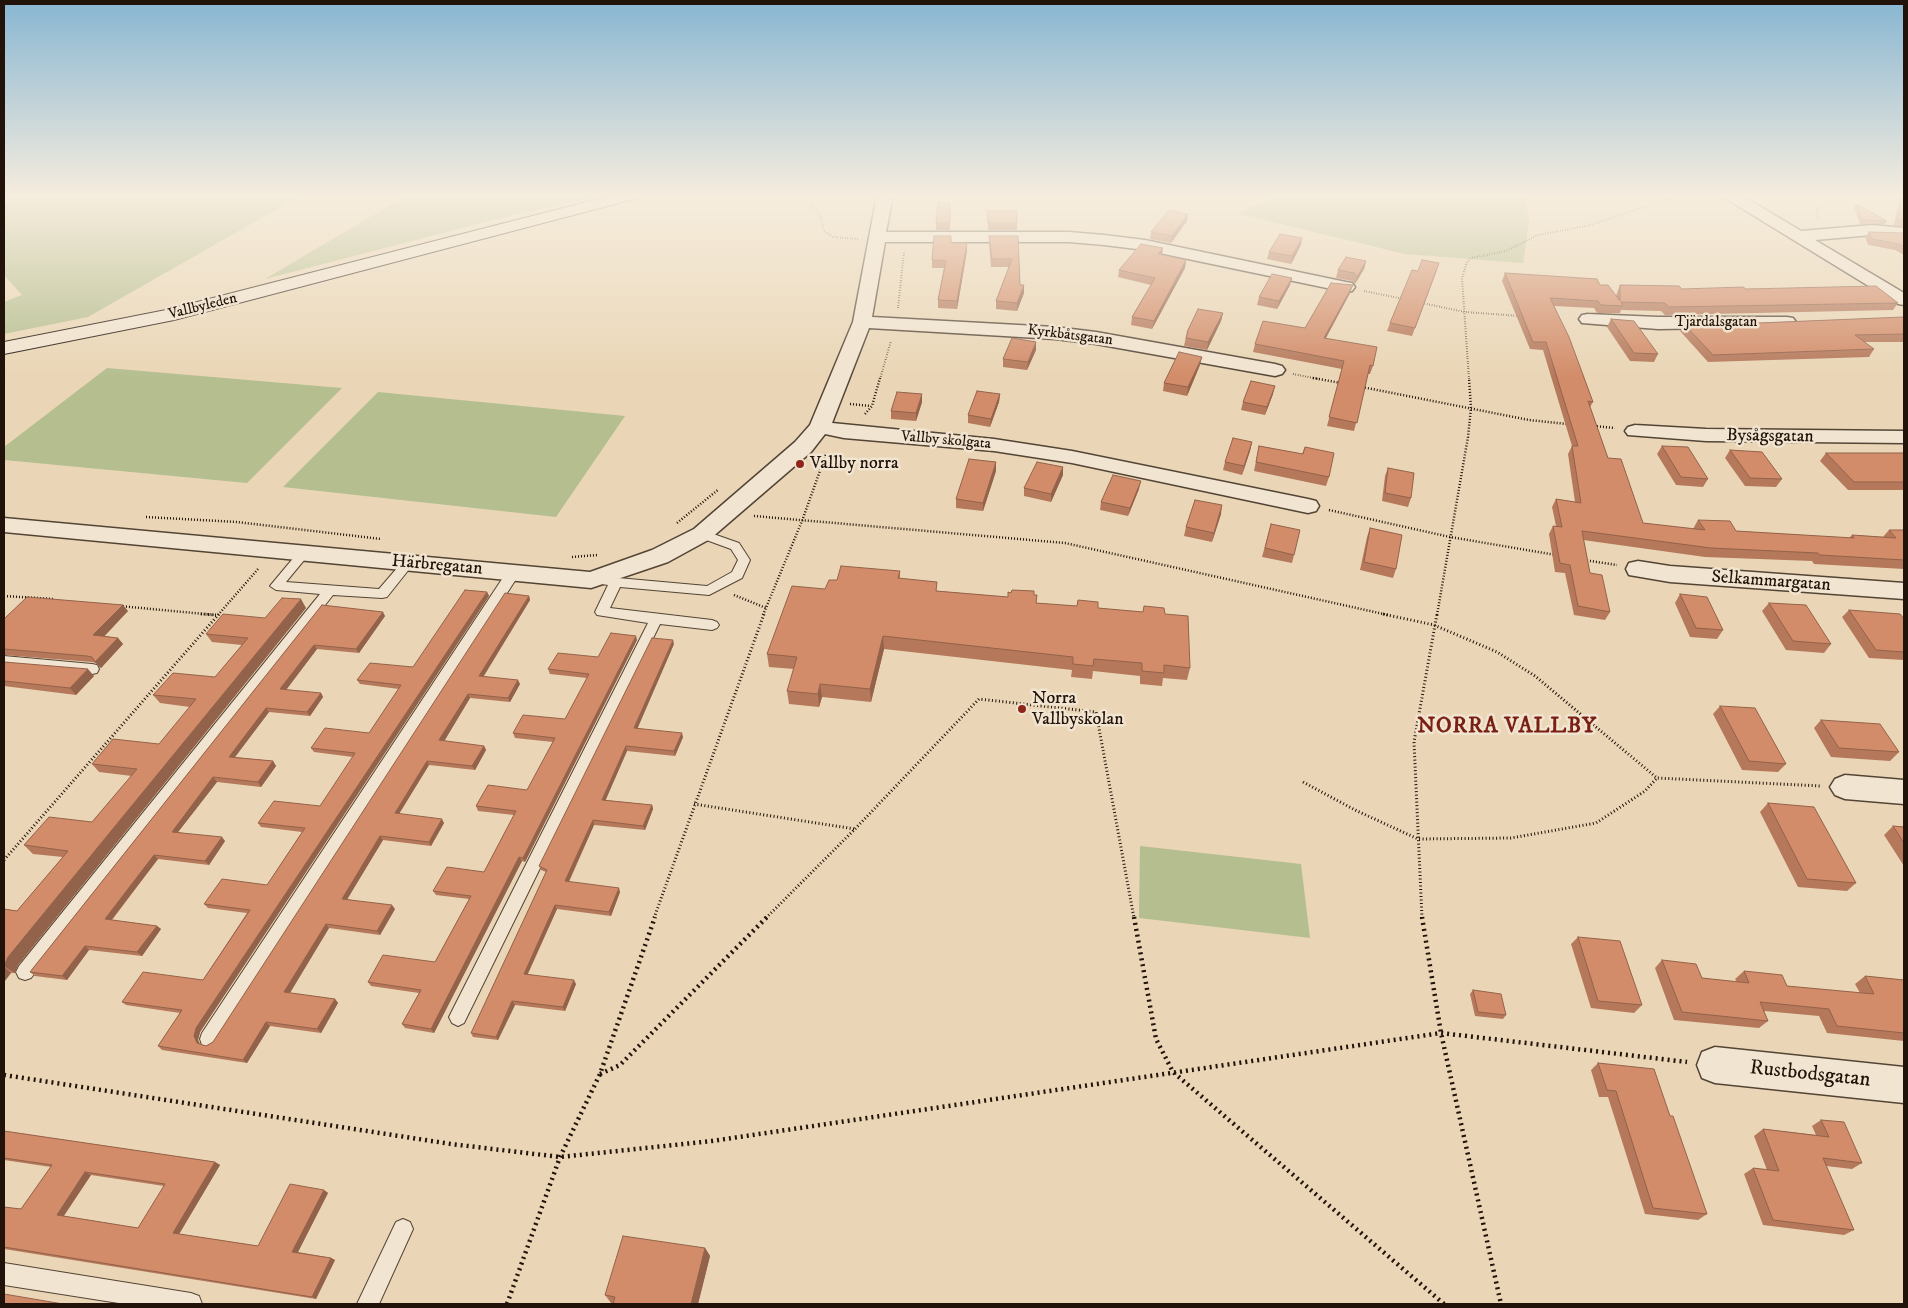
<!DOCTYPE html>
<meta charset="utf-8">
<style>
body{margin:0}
#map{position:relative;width:1908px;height:1308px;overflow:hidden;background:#ead6b6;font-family:"IM FELL DW Pica",serif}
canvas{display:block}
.frame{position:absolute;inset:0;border:5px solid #21130a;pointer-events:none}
</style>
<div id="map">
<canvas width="1908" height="1308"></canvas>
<div class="frame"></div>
</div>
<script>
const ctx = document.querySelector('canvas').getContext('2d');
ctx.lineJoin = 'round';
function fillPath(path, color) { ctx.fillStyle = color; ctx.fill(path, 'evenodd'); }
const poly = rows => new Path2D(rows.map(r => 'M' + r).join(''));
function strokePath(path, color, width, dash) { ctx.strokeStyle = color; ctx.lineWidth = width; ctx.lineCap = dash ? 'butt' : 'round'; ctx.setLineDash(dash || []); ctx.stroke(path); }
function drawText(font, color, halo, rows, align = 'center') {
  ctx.font = font + ' "IM FELL DW Pica",serif'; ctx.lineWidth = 5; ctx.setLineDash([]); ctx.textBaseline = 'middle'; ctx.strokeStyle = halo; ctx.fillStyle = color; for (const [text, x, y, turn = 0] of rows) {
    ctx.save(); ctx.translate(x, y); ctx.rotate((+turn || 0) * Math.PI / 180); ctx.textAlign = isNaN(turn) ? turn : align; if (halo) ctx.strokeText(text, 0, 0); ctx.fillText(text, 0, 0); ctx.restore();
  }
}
const green = poly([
 [4,195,302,195,88,317,4,334,4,302,22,295,4,275],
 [407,195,608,195,517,214,265,279],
 [1270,195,1525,195,1529,222,1523,263,1405,254,1239,214,1271,198],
 [107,368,342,388,247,483,4,460,4,447],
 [378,392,625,416,556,517,283,487],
 [1140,846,1301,864,1310,938,1139,918]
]);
const pathFar3 = poly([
 [804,195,821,217,824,231,833,237,858,239],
 [1818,219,1816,210,1833,195],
 [1364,291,1404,299],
 [1422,303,1465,312,1520,316],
 [898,308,904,252],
 [1293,374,1319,379],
 [880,379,891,341],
 [1469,379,1462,278,1467,262,1471,258,1506,251,1538,235,1591,225,1679,195]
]);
const pathFar2 = poly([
 [1313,378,1341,383],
 [1362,387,1529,420,1567,424],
 [850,404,871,406],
 [865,414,872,406,880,378],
 [1594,426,1615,428],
 [1329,510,1450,537,1556,555],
 [754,516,1065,543,1388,615],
 [146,517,237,522,381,539],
 [677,523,719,489],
 [572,557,598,555],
 [1584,560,1617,565],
 [734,595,766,608],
 [4,596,54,599],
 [120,606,215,615],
 [218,615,258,569],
 [763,615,802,521,826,454],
 [1437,615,1468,437,1471,408,1469,378]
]);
const pathFar1 = poly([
 [201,614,216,615],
 [1383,614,1434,625,1497,652,1535,676,1657,778,1821,786],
 [1303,782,1355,810,1418,839,1511,838,1596,823,1645,791,1657,778],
 [694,804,855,829],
 [4,860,219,614],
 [654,918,764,614],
 [766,918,855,829,979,699,1096,712,1134,918],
 [1422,918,1414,742,1437,614]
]);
const path = poly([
 [1134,917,1156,1039,1173,1072,1444,1304],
 [1422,917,1441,1033,1501,1304],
 [600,1074,620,1065,767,917],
 [4,1075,451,1144,560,1157,712,1141,1441,1033,1687,1062],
 [507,1304,560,1157,600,1074,655,917]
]);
const service = poly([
 [702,530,739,543,750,560,742,578,709,595,620,587,610,608,712,620,717,622,719,625,717,628,712,630,660,624,464,1023,458,1026,452,1023,449,1017,452,1011,648,623,597,615,595,612,608,585,602,584,601,581,607,577,707,586,732,572,738,560,731,549,698,537,696,534,702,530],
 [304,549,310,553,286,582,379,589,404,560,408,559,414,563,387,597,382,598,333,595,31,978,25,980,19,978,16,972,19,966,320,594,276,590,270,586,300,550,304,549],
 [513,569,518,570,519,573,518,576,216,1045,209,1048,202,1045,200,1039,202,1033,508,570,513,569],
 [4,656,92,664,97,665,99,669,97,673,92,674,4,666,4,656],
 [403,1219,410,1222,413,1229,379,1304,357,1304,396,1222,403,1219],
 [4,1263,191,1293,199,1296,202,1304,125,1304,4,1285,4,1263]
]);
const minor = poly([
 [877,195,893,195,886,232,1069,232,1104,235,1145,240,1346,282,1352,283,1355,287,1352,291,1346,292,1145,250,1104,245,1069,242,885,242,872,317,1055,327,1096,332,1275,364,1282,366,1285,370,1282,374,1275,376,1096,344,1055,339,869,328,832,423,994,439,1072,451,1308,499,1316,501,1319,506,1316,511,1308,513,1072,463,994,451,844,438,825,434,811,452,710,539,668,562,591,588,4,532,4,518,590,572,652,550,694,529,795,442,810,425,853,322,877,195],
 [1722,195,1741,195,1801,231,1872,225,1904,228,1904,238,1872,235,1815,240,1904,293,1904,305,1898,304,1725,198,1722,195],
 [1588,314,1658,317,1787,317,1793,318,1796,322,1793,326,1787,327,1658,329,1582,323,1579,319,1582,315,1588,314],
 [1635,425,1706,429,1904,431,1904,443,1706,441,1628,435,1625,431,1628,427,1635,425],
 [1638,561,1670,566,1904,583,1904,599,1670,582,1629,575,1626,569,1629,563,1638,561],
 [1845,775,1904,780,1904,804,1845,799,1835,795,1830,787,1835,779,1845,775],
 [1715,1047,1904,1067,1904,1103,1715,1083,1702,1078,1697,1065,1702,1052,1715,1047]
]);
const secondary = poly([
 [614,195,640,195,638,198,174,320,4,354,4,342,166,310,614,195]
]);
const wall = poly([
 [1900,195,1904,195,1904,227,1894,225],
 [950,203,950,230,936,230,936,223],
 [1856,204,1887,221,1885,224,1860,224,1854,208],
 [987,211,1017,223,1017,230,988,230],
 [1187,221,1171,243,1150,239,1151,232],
 [1869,232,1904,233,1904,255,1895,250,1868,245,1865,237],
 [989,236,1018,236,1020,285,1024,285,1024,293,1017,311,996,309,996,301,1009,267,991,267,989,244],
 [967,243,967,251,957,309,938,308,938,300,944,268,932,268,932,260],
 [1301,245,1291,264,1267,259,1269,252],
 [1162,255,1186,260,1185,268,1152,329,1131,325,1132,317,1151,285,1118,277,1119,270],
 [1366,261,1364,269,1355,284,1352,281,1336,278,1338,270],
 [1437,270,1412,336,1387,331,1390,323,1418,271],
 [1505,273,1600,285,1616,296,1617,293,1620,285,1682,289,1746,289,1898,303,1893,310,1665,315,1661,311,1621,310,1620,313,1597,313,1594,308,1554,306,1593,402,1590,407,1608,458,1643,523,1693,529,1698,520,1736,531,1849,538,1852,535,1883,537,1889,530,1904,530,1904,569,1814,564,1812,561,1705,557,1583,540,1590,573,1610,612,1605,620,1574,615,1565,573,1555,572,1549,534,1553,526,1556,526,1552,507,1556,499,1575,502,1568,454,1572,446,1543,350,1530,349,1502,281],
 [1292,278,1290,285,1277,309,1257,305,1259,297],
 [1350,293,1326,338,1373,366,1370,374,1368,374,1354,431,1327,426,1342,369,1253,352,1255,344,1305,328],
 [1223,313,1221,321,1207,350,1184,346,1187,332],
 [1904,317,1904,342,1864,342,1874,349,1869,357,1708,362,1680,331,1684,324,1734,324],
 [1611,319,1658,354,1654,362,1630,361,1607,327],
 [1036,350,1027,370,1003,367,1003,359],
 [1200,365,1187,396,1163,391,1164,383],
 [1000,394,999,402,990,427,968,423,968,415],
 [1273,394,1265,415,1241,410,1243,402],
 [922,402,916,421,891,419,891,411],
 [1252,442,1250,451,1242,475,1223,470,1225,462],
 [1259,446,1302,454,1305,447,1329,477,1326,486,1254,471],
 [1662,446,1708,479,1703,487,1676,485,1657,454],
 [1730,450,1782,479,1776,487,1745,486,1725,458],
 [1826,453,1904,453,1904,490,1848,490,1820,461],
 [1063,467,1063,475,1051,502,1024,496,1024,488],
 [1388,468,1411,498,1408,507,1382,501,1385,476],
 [996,471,983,511,956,508,956,499],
 [1139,489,1128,516,1100,510,1101,502],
 [1221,514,1212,542,1184,536,1186,527],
 [1271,524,1294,555,1292,563,1262,557],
 [1370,528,1396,569,1393,578,1360,570,1367,537],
 [900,571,900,579,938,591,1008,597,1034,595,1036,603,1143,612,1144,606,1165,614,1190,668,1187,680,1163,678,1162,686,1140,684,1140,676,1093,671,1092,679,1071,677,1072,670,884,649,871,702,822,697,819,707,789,704,787,691,794,669,769,667,767,654,825,589],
 [487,592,489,596,200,1032,198,1040,200,1044,206,1046,213,1042,529,596,530,600,484,676,520,684,510,702,470,698,444,741,484,746,486,750,475,770,429,765,399,814,444,823,431,846,383,840,347,899,395,909,380,935,329,928,290,993,335,999,338,1003,321,1033,270,1026,247,1063,162,1050,158,1046,180,1013,126,1005,122,1002,203,980,247,913,208,908,204,904,267,885,302,832,261,827,258,823,320,806,353,757,314,752,311,748,369,733,399,689,360,684,357,680,413,667],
 [1680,594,1723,630,1717,639,1690,637,1675,603],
 [1769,603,1831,644,1824,653,1786,650,1762,611],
 [322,605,385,616,359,653,317,649,286,690,321,693,323,697,310,716,269,712,235,757,273,761,276,766,261,787,217,782,178,832,225,841,209,865,158,859,112,920,157,926,161,929,142,956,89,950,67,980,35,976,30,972],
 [306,608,18,965,15,973,11,973,4,982,4,909,17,911,63,857,33,854,24,845,92,822,132,776,99,772,92,764,159,744,190,707,160,703,153,695,215,677,242,645,212,642,206,634],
 [1849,610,1904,619,1904,660,1869,658,1842,617],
 [128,611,104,636,118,638,123,644,101,668,96,663,92,662,4,655,4,619],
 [637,640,525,862,522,861,434,1033,405,1028,402,1024,419,993,371,986,368,982,435,962,469,899,436,895,433,891,484,872,514,815,478,811,476,806,527,790,553,742,515,738,513,733,565,719,587,678,550,674,548,669,598,657],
 [674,644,637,728,683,737,675,756,627,751,605,800,652,805,653,809,645,830,594,825,569,882,620,892,611,916,557,909,528,974,576,984,565,1011,515,1005,498,1040,473,1037,471,1033,546,872,541,870,539,866],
 [4,662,94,676,76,695,4,686],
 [1720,706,1786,764,1778,772,1742,770,1713,714],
 [1821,720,1899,752,1890,761,1831,757,1814,728],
 [1768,803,1856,883,1847,891,1798,887,1760,812],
 [1893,826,1904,827,1904,866,1884,835],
 [1578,937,1642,1005,1634,1013,1591,1008,1571,944],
 [1662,960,1702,978,1737,982,1735,979,1744,971,1787,986,1860,993,1855,984,1865,976,1904,980,1904,1041,1827,1033,1819,1016,1764,1011,1768,1021,1759,1028,1674,1020,1655,968],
 [1473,990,1506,1015,1503,1019,1475,1016,1470,994],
 [1598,1063,1707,1214,1698,1220,1645,1214,1608,1097,1599,1097,1591,1070],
 [1821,1120,1862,1163,1852,1169,1826,1166,1854,1230,1844,1235,1763,1225,1744,1174,1753,1168,1767,1170,1754,1136,1763,1129,1816,1135,1812,1126],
 [4,1131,215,1162,220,1165,179,1234,258,1246,324,1190,328,1193,298,1252,331,1258,335,1260,316,1299,4,1249,4,1207,21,1209,51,1167,4,1160],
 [91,1175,164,1186,138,1228,64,1216],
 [705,1248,710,1256,698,1304,613,1304,613,1303,611,1303,605,1295]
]);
const shadedWall = poly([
 [1188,214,1187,221,1171,243,1172,236],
 [1302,238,1301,245,1291,264,1292,256],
 [967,243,967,251,957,309,957,301],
 [1163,248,1162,255,1158,254],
 [1186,260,1185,268,1152,329,1154,321],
 [1366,261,1364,269,1355,284,1357,277],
 [1292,278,1290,285,1277,309,1279,301],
 [1024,285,1024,293,1017,311,1017,303],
 [1353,285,1350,293,1322,345,1324,338],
 [1223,313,1221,321,1207,350,1208,342],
 [1036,342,1036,350,1027,370,1028,362],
 [1202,357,1200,365,1187,396,1188,387],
 [1275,386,1273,394,1265,415,1267,407],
 [922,394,922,402,916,421,916,413],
 [1000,394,999,402,990,427,991,419],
 [1252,442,1250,451,1242,475,1244,466],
 [996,462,996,471,983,511,983,503],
 [1063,467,1063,475,1051,502,1051,494],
 [1141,481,1139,489,1128,516,1130,508],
 [1222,505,1221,514,1212,542,1214,533],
 [487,592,489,596,200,1032,198,1040,201,1047,197,1043,194,1036,196,1028],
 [529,596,530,600,481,680,479,676],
 [301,599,306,608,18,965,15,973,4,966,8,957],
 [123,605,128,611,99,642,93,635],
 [383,612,385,616,359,653,356,649],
 [636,636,637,640,525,862,523,858],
 [883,636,884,649,871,702,870,689],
 [118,638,123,644,101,668,95,662],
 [673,640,674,644,636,732,634,728],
 [314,645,317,649,283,694,280,689],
 [88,669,94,676,76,695,70,688],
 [518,680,520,684,510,702,508,698],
 [820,684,822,697,819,707,818,694],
 [321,693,323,697,310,716,307,712],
 [468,694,470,698,442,745,439,740],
 [266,708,269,712,232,761,229,757],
 [682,733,683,737,675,756,674,751],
 [484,746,486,750,475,770,472,766],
 [626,746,627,751,604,804,602,800],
 [273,761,276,766,261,787,258,782],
 [427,761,429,765,397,817,395,813],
 [213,777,217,782,175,836,172,832],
 [652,805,653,809,645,830,643,826],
 [442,819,444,823,431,846,429,842],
 [593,820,594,825,567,885,565,881],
 [380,836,383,840,345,903,342,899],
 [222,837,225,841,209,865,205,861],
 [154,855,158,859,109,923,105,919],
 [519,857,522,861,434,1033,431,1029],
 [619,888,620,892,611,916,609,912],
 [392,905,395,909,380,935,377,931],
 [555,905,557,909,526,977,524,974],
 [326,924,329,928,288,996,284,992],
 [157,926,161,929,142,956,137,952],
 [85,946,89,950,67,980,62,976],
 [4,967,11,973,4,982],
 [574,980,576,984,565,1011,563,1007],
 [335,999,338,1003,321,1033,317,1029],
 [512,1001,515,1005,498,1040,496,1037],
 [266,1022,270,1026,247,1063,243,1060],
 [215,1162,220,1165,178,1236,173,1233],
 [85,1172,91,1175,62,1218,57,1215],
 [324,1190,328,1193,297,1254,292,1252],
 [705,1248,710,1256,698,1304,691,1304],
 [331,1258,335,1260,316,1299,312,1297]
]);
const building = poly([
 [1902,195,1904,195,1904,220,1898,219,1902,195],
 [938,202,950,203,950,223,936,223,938,202],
 [1856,204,1887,221,1862,220,1856,204],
 [1169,210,1188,214,1172,236,1151,232,1169,210],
 [987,211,1017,211,1017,223,988,223,987,211],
 [1869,232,1904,233,1904,247,1899,244,1872,239,1869,232],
 [1280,234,1302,238,1292,256,1269,252,1280,234],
 [934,236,951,236,951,243,967,243,957,301,938,300,946,261,932,260,934,236],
 [989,236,1018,236,1020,285,1024,285,1017,303,996,301,1012,259,992,259,989,236],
 [1141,244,1163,248,1158,254,1186,260,1154,321,1132,317,1155,278,1119,270,1141,244],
 [1346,257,1366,261,1357,277,1354,273,1338,270,1346,257],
 [1422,260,1439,263,1415,328,1390,323,1412,270,1418,271,1422,260],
 [1505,273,1597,279,1600,285,1608,285,1620,301,1620,285,1679,286,1682,289,1743,287,1746,289,1876,286,1898,303,1669,307,1665,303,1621,302,1623,306,1601,305,1598,301,1550,298,1569,337,1593,402,1588,401,1608,458,1621,459,1643,523,1705,530,1698,520,1730,521,1736,531,1854,538,1852,535,1896,538,1889,530,1904,530,1904,560,1820,555,1818,553,1711,548,1582,531,1590,573,1602,575,1610,612,1578,606,1570,565,1560,563,1553,526,1562,527,1556,499,1581,503,1572,446,1578,446,1546,342,1533,342,1505,273],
 [1272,274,1292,278,1279,301,1259,297,1272,274],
 [1331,283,1353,285,1324,338,1377,347,1373,366,1370,365,1357,423,1329,417,1344,361,1255,344,1263,321,1305,328,1331,283],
 [1198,309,1223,313,1208,342,1186,338,1188,332,1187,332,1198,309],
 [1904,317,1904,334,1855,335,1874,349,1713,355,1684,324,1734,324,1904,317],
 [1611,319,1634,321,1658,354,1634,353,1611,319],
 [1012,338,1036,342,1028,362,1003,359,1012,338],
 [1179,352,1202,357,1188,387,1164,383,1179,352],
 [1251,381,1275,386,1267,407,1243,402,1251,381],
 [977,391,1000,394,991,419,968,415,977,391],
 [897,392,922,394,916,413,891,411,897,392],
 [1233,438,1252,442,1244,466,1225,462,1233,438],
 [1259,446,1303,454,1305,447,1334,453,1329,477,1256,462,1259,446],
 [1662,446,1688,447,1708,479,1681,477,1662,446],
 [1730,450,1762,452,1782,479,1750,478,1730,450],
 [1826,453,1904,453,1904,482,1854,482,1826,453],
 [969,459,996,462,983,503,956,499,969,459],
 [1037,462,1063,467,1051,494,1024,488,1037,462],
 [1388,468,1414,473,1411,498,1385,493,1388,468],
 [1113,475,1141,481,1130,508,1101,502,1113,475],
 [1195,500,1222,505,1214,533,1186,527,1195,500],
 [1271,524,1300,530,1294,555,1265,548,1271,524],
 [1370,528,1402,535,1396,569,1364,562,1370,528],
 [841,566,900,571,898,578,937,582,936,591,1008,597,1008,592,1011,593,1012,590,1034,591,1034,595,1037,595,1036,603,1077,606,1078,600,1098,602,1098,608,1143,612,1144,606,1164,608,1165,614,1188,616,1190,668,1164,665,1164,673,1142,671,1142,663,1094,659,1093,666,1073,664,1073,657,883,636,870,689,820,684,818,694,787,691,797,657,767,654,792,586,825,589,829,580,837,580,841,566],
 [465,590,487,592,196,1028,194,1036,197,1043,206,1046,213,1042,505,593,529,596,479,676,518,680,508,698,468,694,439,740,484,746,472,766,427,761,395,813,442,819,429,842,380,836,342,899,392,905,377,931,326,924,284,992,335,999,317,1029,266,1022,243,1060,158,1046,182,1010,122,1002,143,972,203,980,250,910,204,904,222,879,267,885,305,828,258,823,274,801,320,806,355,753,311,748,325,728,369,733,401,685,357,680,370,663,413,667,465,590],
 [1680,594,1707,597,1723,630,1696,628,1680,594],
 [27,597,123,605,93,635,118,638,95,662,92,657,87,656,4,649,4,619,27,597],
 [282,598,301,599,8,957,4,966,4,909,17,911,68,851,24,845,49,817,92,822,137,769,92,764,113,739,159,744,196,699,153,695,173,673,215,677,248,638,206,634,223,614,265,618,282,598],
 [1769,603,1806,605,1831,644,1793,641,1769,603],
 [322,605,383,612,356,649,314,645,280,689,321,693,307,712,266,708,229,757,273,761,258,782,213,777,172,832,222,837,205,861,154,855,105,919,157,926,137,952,85,946,62,976,30,972,322,605],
 [1849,610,1900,614,1904,619,1904,652,1876,650,1849,610],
 [611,633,636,636,523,858,519,857,431,1029,402,1024,421,990,368,982,383,955,435,962,471,896,433,891,447,867,484,872,516,811,476,806,488,785,527,790,555,738,513,733,523,715,565,719,589,674,548,669,558,653,598,657,611,633],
 [652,638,673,640,634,728,682,733,674,751,626,746,602,800,652,805,643,826,593,820,565,881,619,888,609,912,555,905,524,974,574,980,563,1007,512,1001,496,1037,471,1033,547,870,539,866,652,638],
 [4,662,88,669,70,688,4,681,4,662],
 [1720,706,1755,708,1786,764,1749,761,1720,706],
 [1821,720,1880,724,1899,752,1839,748,1821,720],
 [1768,803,1814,807,1856,883,1807,879,1768,803],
 [1893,826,1904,827,1904,843,1893,826],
 [1578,937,1620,941,1642,1005,1598,1001,1578,937],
 [1662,960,1696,964,1702,978,1749,983,1744,971,1782,975,1787,986,1874,994,1865,976,1904,980,1904,1033,1837,1026,1829,1009,1760,1002,1768,1021,1682,1012,1662,960],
 [1473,990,1501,994,1506,1015,1478,1012,1473,990],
 [1598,1063,1654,1069,1670,1116,1673,1116,1707,1214,1653,1208,1616,1091,1607,1090,1598,1063],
 [1821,1120,1844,1122,1862,1163,1823,1158,1854,1230,1773,1220,1753,1168,1779,1171,1763,1129,1829,1137,1821,1120],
 [4,1131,215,1162,173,1233,258,1246,290,1184,324,1190,292,1252,331,1258,312,1297,4,1247,4,1207,21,1209,52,1165,4,1158,4,1131],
 [85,1172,165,1184,138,1228,57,1215,85,1172],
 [623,1236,705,1248,691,1304,613,1304,615,1297,605,1295,623,1236],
 [4,1294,63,1304,4,1304,4,1294]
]);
const markers = [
 [800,464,5,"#8f2418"],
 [1022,709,5,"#8f2418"]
];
const farStreetnames = [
 ["Vallbyleden",203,307,-14],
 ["Tjärdalsgatan",1716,323],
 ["Kyrkbåtsgatan",1070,336,7],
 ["Vallby skolgata",946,441,5]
];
const streetNames = [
 ["Bysågsgatan",1770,437,1],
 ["Härbregatan",437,566,5],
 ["Selkammargatan",1771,582,4]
];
const poiNames = [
 ["Vallby norra",810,464],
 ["Norra",1032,699],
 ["Vallbyskolan",1032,720]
];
const nearStreetnames = [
 ["Rustbodsgatan",1810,1075,6]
];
const districtNames = [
 ["NORRA VALLBY",1507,727]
];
fillPath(green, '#b5be8f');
strokePath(service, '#534435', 2);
strokePath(minor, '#534435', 3);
strokePath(secondary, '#21130a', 2);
strokePath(pathFar3, '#21130a', 2, [0.5, 2]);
strokePath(pathFar2, '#21130a', 2.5, [1, 2]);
strokePath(pathFar1, '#21130a', 3, [1, 2.5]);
strokePath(path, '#21130a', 4.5, [2, 4]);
fillPath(service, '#f1e4d0');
fillPath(minor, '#f1e4d0');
fillPath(secondary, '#f1e4d0');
fillPath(wall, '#b5785a');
fillPath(shadedWall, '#93624a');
fillPath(building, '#d28c69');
strokePath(building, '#93624a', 1);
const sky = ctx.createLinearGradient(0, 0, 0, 378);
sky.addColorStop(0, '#88b6d2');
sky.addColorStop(0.52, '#f6edde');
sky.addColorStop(1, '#f6edde00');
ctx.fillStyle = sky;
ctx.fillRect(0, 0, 1908, 378);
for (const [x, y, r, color] of markers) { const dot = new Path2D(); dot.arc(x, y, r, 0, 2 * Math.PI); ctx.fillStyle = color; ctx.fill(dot); strokePath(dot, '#f1e4d0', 2); }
drawText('15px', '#21130a', '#f1e4d0', farStreetnames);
drawText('18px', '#21130a', '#f1e4d0', streetNames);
drawText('18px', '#21130a', '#f1e4d0', poiNames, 'left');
drawText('21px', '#21130a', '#f1e4d0', nearStreetnames);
ctx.letterSpacing = '1px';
drawText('bold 22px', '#7a1f14', '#f1e4d0', districtNames);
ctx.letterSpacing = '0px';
</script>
